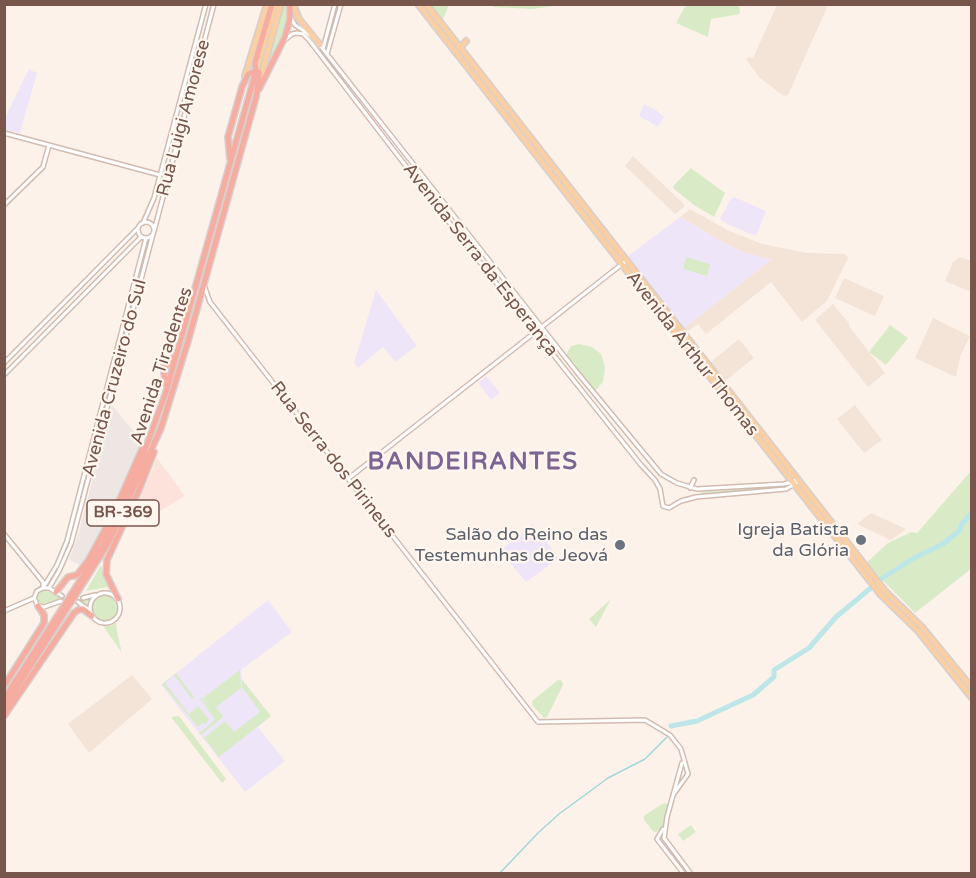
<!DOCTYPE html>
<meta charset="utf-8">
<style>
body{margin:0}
#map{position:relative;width:976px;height:878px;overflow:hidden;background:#fdf2e9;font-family:"Varela Round",sans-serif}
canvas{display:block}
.frame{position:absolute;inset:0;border:6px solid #78564c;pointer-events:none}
</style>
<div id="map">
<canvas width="976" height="878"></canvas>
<div class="frame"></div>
</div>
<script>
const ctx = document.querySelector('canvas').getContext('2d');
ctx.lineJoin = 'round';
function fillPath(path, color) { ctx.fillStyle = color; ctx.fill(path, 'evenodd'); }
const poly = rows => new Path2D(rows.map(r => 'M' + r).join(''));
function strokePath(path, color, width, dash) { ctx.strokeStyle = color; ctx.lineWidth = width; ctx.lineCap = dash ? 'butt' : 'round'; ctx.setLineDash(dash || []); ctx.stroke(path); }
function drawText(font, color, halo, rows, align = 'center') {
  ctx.font = font + ' "Varela Round",sans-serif'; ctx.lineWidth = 4.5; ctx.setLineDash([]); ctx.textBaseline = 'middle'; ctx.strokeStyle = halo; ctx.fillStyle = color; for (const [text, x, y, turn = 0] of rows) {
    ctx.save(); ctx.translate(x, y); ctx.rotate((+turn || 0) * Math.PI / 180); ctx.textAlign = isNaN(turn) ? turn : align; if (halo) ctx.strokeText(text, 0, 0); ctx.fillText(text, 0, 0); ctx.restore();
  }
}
const residential = poly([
 [777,5,828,5,788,95,784,96,760,78,746,59,749,57,753,58],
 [633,156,684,204,684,207,675,214,625,166],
 [690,209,727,230,762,244,807,253,845,254,848,258,827,301,802,322,771,282,706,334,698,324,687,332,684,328,771,260,743,252,723,242,680,217],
 [960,257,971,261,971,292,945,281,953,262],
 [844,278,884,296,875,316,835,298],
 [833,304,849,323,849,326,885,373,868,387,815,320],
 [933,318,970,336,960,357,956,377,915,358],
 [739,339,754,358,725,381,711,362],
 [855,405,882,440,864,453,837,419],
 [871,513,906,529,891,540,857,524],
 [132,675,152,699,89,753,68,724]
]);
const commercial = poly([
 [157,458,185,496,153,515,138,504]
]);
const industrial = poly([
 [112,405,142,442,130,475,111,515,82,566,69,560,79,532]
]);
const education = poly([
 [29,69,37,73,20,133,5,130,5,118],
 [644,104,656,110,664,117,658,127,639,116],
 [734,197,766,211,756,236,729,225,720,219,730,200],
 [680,217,723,242,743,252,771,260,684,328,628,256],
 [376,290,417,346,395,362,383,347,358,368,354,363],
 [486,376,500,393,491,400,478,383],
 [533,524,559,558,526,582,500,551],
 [268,600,292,632,241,670,242,679,271,716,258,727,285,761,245,792,161,685]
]);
const green = poly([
 [284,5,287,5,287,16,284,30,264,73],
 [430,5,449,5,442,21],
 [493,5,493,4,561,5,532,9,493,7],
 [686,5,739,5,740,14,711,19,708,37,676,23],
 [691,168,725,193,714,217,694,205,673,188,674,185],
 [686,257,710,264,707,276,683,269],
 [890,325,908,338,886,365,869,352],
 [579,344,592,347,601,354,605,367,603,382,595,391,566,355,571,346],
 [971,471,971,569,915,613,866,563,888,543,911,532,917,533],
 [781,486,781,488,702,494,701,492],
 [101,565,103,577,108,587,86,591],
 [45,590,61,598,90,599,87,605,80,601,59,600,41,604,38,602,37,595],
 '92 608a13 13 0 1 1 26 0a13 13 0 1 1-26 0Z',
 [611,599,596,627,589,619],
 [116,623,118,637,122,653,103,626,110,626],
 [240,670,241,688,216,707,223,717,201,735,199,733,213,722,214,718,200,698,201,697,211,709,203,698],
 [176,673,194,697,192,699,174,675,165,683,189,714,198,706,209,719,206,724,202,723,198,727,162,684],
 [242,680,271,716,219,757,204,738,225,721,234,732,260,712,242,687],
 [558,680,562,681,563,685,547,717,544,718,532,705,532,701],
 [179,716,226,779,222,783,171,717],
 [666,803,668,806,662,829,656,832,653,831,644,820,644,816,662,804],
 [691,825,696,832,683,841,678,834]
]);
const stream = poly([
 [499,874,538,833,559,814,608,778,645,759,667,737]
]);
const river = poly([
 [881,579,914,558,943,544,960,530,961,525,972,513],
 [671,726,697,721,753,695,774,677,774,670,809,648,836,617,872,587]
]);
const minor = poly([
 [291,18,295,25,310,35],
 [286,39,292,34,297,33,303,34,309,40,482,265,641,465,655,480,660,489,663,506,669,508,681,501,696,497,786,489,800,481],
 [319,44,576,371,661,474,677,483,697,489,784,484,793,482,797,478],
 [323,49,335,4],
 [327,54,341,4],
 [174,130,174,137,179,138],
 [4,133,160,175],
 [4,205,43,167,49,145],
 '138 230a8 8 0 1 1 16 0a8 8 0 1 1-16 0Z',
 [143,223,154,198,206,4],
 [154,231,214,4],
 [205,288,210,302,538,722,645,720,670,735,681,749,688,774,673,795],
 [4,363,138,228],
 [4,375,141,237],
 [349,478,626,261],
 [690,488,694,480],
 [4,534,43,582,43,586],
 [43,588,57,565,67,541,146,238],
 [49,588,59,571,71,544,153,234],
 '90 608a15 15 0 1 1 30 0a15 15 0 1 1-30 0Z',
 [83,598,95,595],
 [61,601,44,607,38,606,34,598,37,591,43,588,49,588,62,596],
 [78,602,89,610],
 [4,611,34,598],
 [682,763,667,817,664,838,691,874],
 [663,829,657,839,684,874]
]);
const major = poly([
 [293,4,299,19,320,45],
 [418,4,881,595,918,631,972,698],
 [426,4,885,591,922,627,972,688],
 [460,48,466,41],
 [256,71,276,4],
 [245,76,267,4],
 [260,80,281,4]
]);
const highway = poly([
 [259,89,285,37,290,19,290,4],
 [230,159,228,137,242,87,248,74,256,71],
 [179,309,185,309,188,304],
 [166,384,163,367,170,364,173,358],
 [56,592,68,577,77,575,88,561,112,517,143,447],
 [118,599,106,574,107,560,139,490,154,452],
 [4,686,44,623,44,615,38,606],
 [4,699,103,545,141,461,166,392,256,71],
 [4,708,109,542,161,428,188,341,256,97,259,75,259,72,256,71,255,63,272,4],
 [4,716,74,613,78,610,83,609,92,616]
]);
const markers = [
 [861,540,6,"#6b7280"],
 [620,545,6,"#6b7280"]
];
const shields = [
 [123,513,72]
];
const shieldNames = [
 ["BR-369",123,513]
];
const streetNames = [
 ["Rua Luigi Amorese",184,118,-75],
 ["Avenida Serra da Esperança",480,260,52],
 ["Avenida Arthur Thomas",692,354,52],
 ["Avenida Tiradentes",162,366,-72],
 ["Avenida Cruzeiro do Sul",115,378,-75],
 ["Rua Serra dos Pirineus",333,460,52]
];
const worshipNames = [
 ["Igreja Batista",849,530],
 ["da Glória",849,551],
 ["Salão do Reino das",608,535],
 ["Testemunhas de Jeová",608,556]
];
const districtNames = [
 ["BANDEIRANTES",473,463]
];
fillPath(residential, '#f4e3d7');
fillPath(commercial, '#fde2dc');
fillPath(industrial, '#eee6e2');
fillPath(education, '#efe5f9');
fillPath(green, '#d9ebc6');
strokePath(stream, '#a2d7d9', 1.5);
strokePath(river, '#bce6e7', 5);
strokePath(minor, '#d2bbb0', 6);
strokePath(major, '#d9d0cd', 8);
strokePath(highway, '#d9d0cd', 8);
strokePath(minor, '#fff', 3);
strokePath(major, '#fbcfa2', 4.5);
strokePath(highway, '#f6aca0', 5);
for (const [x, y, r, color] of markers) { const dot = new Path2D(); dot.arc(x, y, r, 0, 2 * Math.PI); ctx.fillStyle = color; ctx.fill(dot); strokePath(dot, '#fff7ef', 2); }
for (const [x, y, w] of shields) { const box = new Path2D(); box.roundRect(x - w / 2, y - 13, w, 26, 4.5); ctx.fillStyle = '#fff7ef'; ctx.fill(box); strokePath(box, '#78564c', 1.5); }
drawText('bold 16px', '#78564c', null, shieldNames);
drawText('18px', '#78564c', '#fff7ef', streetNames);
drawText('18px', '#5b616d', '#fff7ef', worshipNames, 'right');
ctx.letterSpacing = '1.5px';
drawText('bold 24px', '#7d6493', '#fff7ef', districtNames);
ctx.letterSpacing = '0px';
</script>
